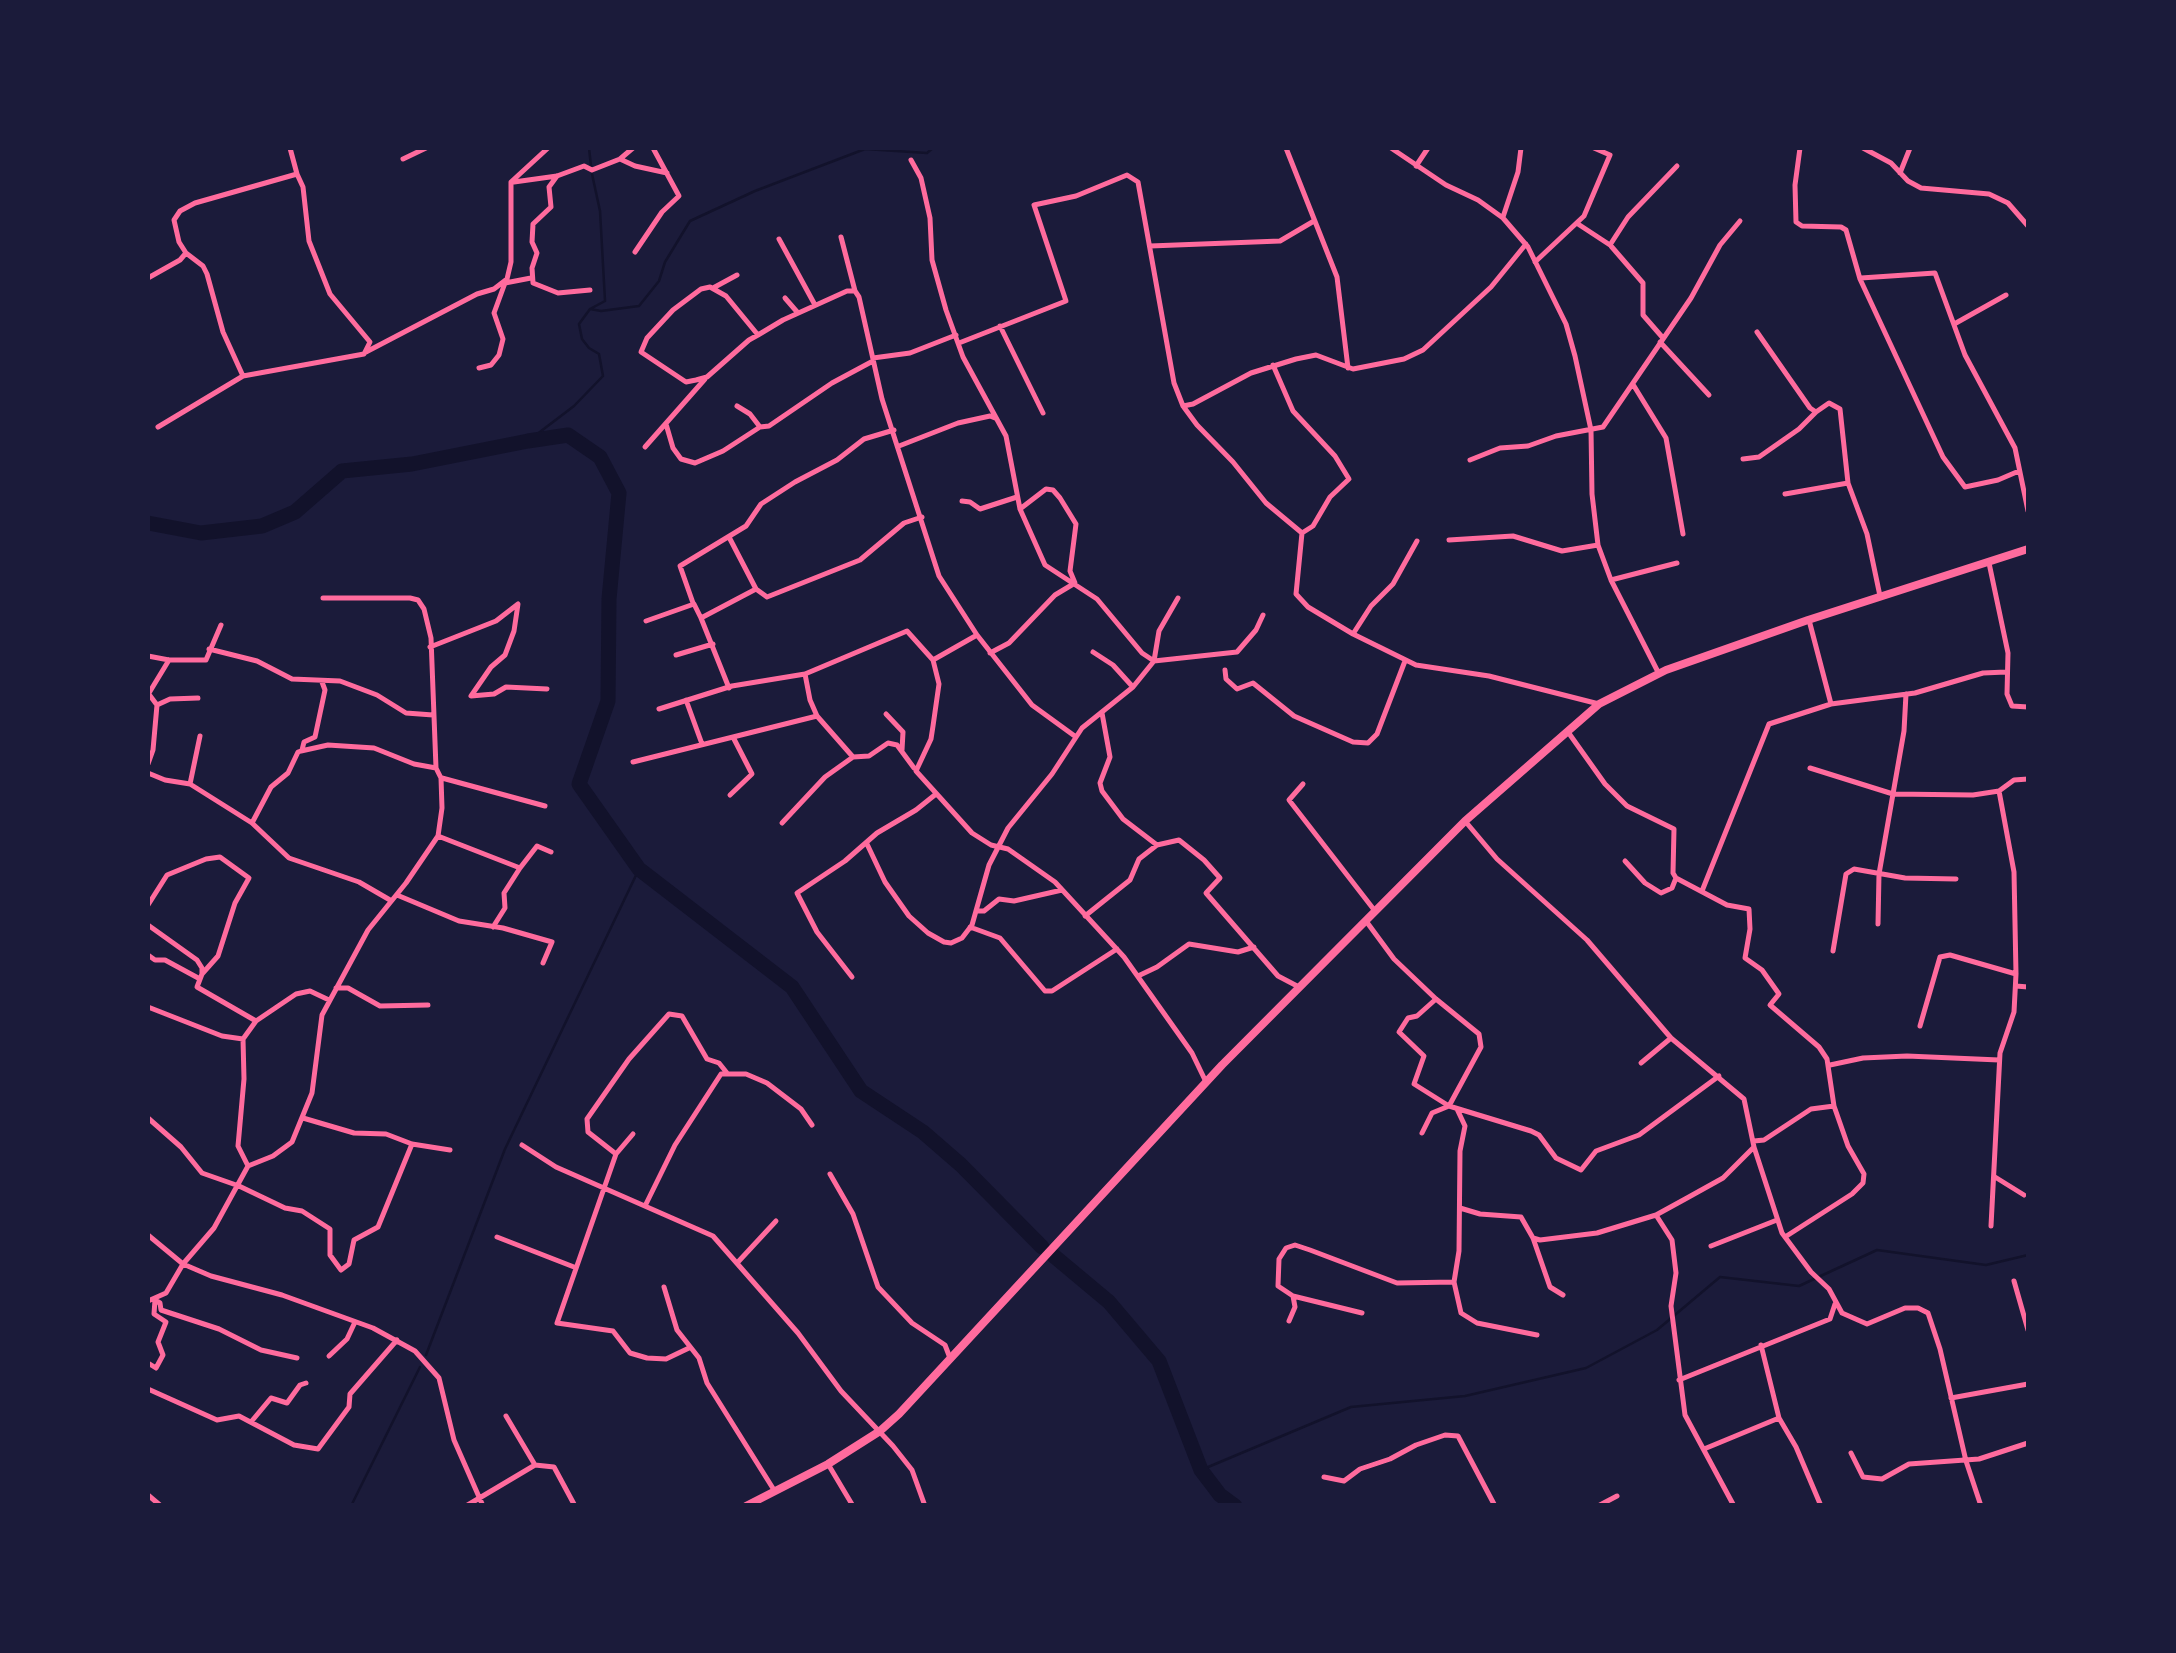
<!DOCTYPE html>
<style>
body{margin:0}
#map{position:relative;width:2176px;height:1653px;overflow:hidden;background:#1b1b3a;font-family:Figtree,sans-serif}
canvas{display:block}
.frame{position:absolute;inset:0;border:150px solid #1b1b3a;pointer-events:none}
</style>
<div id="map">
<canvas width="2176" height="1653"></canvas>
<div class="frame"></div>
</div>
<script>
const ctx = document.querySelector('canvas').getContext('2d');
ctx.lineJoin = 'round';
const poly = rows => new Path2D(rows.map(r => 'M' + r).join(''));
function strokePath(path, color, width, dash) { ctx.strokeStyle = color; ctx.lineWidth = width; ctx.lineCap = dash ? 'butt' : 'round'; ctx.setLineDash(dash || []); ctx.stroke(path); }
const stream = poly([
 [589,148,591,166],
 [590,309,601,311,639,306,659,281,665,262,690,221,755,191,865,149,927,153,933,148],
 [528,441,574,406,603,376,599,354,589,348,582,339,579,324,590,309,605,301,600,211,592,174],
 [426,1355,505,1149,639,869],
 [1201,1470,1351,1407,1465,1396,1586,1368,1657,1330,1720,1277,1799,1286,1877,1250,1986,1265,2028,1255],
 [351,1506,420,1367]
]);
const river = poly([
 [148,523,201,533,262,526,295,512,342,471,412,464,528,441,568,435,600,457,619,493,609,599,608,701,579,784,639,869,792,987,861,1091,923,1132,961,1165,1042,1247],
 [1054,1256,1109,1302,1159,1361,1201,1470,1220,1495,1235,1506]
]);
const minor = poly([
 [1286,148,1337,277,1348,368],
 [1391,148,1446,185,1478,200,1503,218,1528,247,1566,324,1575,356,1591,430,1592,494,1598,545,1611,580,1658,672],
 [1800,148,1795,185,1796,222,1802,226,1841,227,1846,230,1860,279,1943,457,1965,487,1998,480,2019,471],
 [1863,148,1891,163,1908,181,1921,188,1989,194,2008,203,2028,226],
 [403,159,426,148],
 [620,159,633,148],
 [911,160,921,178,930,218,932,260,946,310,963,357,1006,436,1020,509,1045,565,1097,599,1142,653,1154,661,1237,652,1256,630,1263,615],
 [1416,166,1428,148],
 [1900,173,1910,148],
 [557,176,549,187,551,207,533,224,532,242,537,253,532,268,533,283,558,293,590,290],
 [514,182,557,176,584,166,592,170,620,159,635,166,667,173],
 [1503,217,1518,172,1521,148],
 [1578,224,1610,245,1628,217,1677,166],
 [841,237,855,291],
 [779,239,815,305],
 [1150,246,1280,241,1314,221],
 [1611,246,1643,283,1643,315,1663,338],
 [635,252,662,212,679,196,653,148],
 [1535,262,1584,216,1610,155,1594,148],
 [148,278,180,260,186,253],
 [1861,278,1935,273,1965,355,2015,448,2028,511],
 [713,288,737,275],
 [785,298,798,313],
 [1956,323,2006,295],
 [1000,326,1043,413],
 [1757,332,1810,408,1816,412,1829,403,1840,409,1848,483,1867,534,1880,596],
 [758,335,726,296,710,287,701,289,673,310,647,338,641,352,686,382,696,380,707,377,749,340,758,335,783,320,847,291,855,291,859,297,882,399,939,576,977,635],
 [1660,342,1709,395],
 [959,343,1066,301,1034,205,1076,196,1127,175,1138,182,1174,383,1183,406,1197,425,1233,462,1266,503,1302,533,1296,594,1308,607,1353,634,1416,665,1489,676,1599,704],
 [366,352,477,294,494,289,507,279,511,262,511,182,548,148],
 [873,358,910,353,956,335],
 [1273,365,1293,411,1335,456,1349,479,1330,497,1313,526,1302,533],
 [479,368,491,365,499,355,503,339,494,313,505,283,531,278],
 [243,376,223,332,207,274,203,266,186,253,179,242,174,220,180,211,195,203,297,174,290,148],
 [1634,386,1666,438,1683,534],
 [737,406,750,414,760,427],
 [1183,406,1193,404,1251,373,1296,359,1316,355,1353,369,1404,359,1423,350,1491,287,1526,244],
 [666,424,673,448,681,459,695,463,723,451,760,427,769,426,832,383,873,361],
 [158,427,243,376,364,354,370,342,330,294,309,241,303,187,297,174],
 [899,446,958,423,990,416,995,418],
 [645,447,705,379],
 [1743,459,1759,457,1799,429,1816,412],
 [1470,460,1500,448,1528,446,1556,436,1603,427,1691,298,1720,245,1740,221],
 [1785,494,1848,483],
 [962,501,970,502,980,509,1017,497],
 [729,537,756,589],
 [1449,540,1513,536,1562,551,1598,545],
 [1989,563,2008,653,2007,694,2012,706,2028,707],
 [1611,580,1677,563],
 [693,603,680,566,746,526,761,504,795,482,837,460,864,439,894,430],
 [701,618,729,688],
 [1809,620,1831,704],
 [646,621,694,604,701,618,756,589,767,597,860,560,904,523,922,517],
 [1353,634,1371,606,1393,584,1417,541],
 [430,647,496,621,518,604,514,631,505,655,491,667,471,696,494,694,506,687,547,689],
 [209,649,257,661,292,679,340,681,377,695,406,713,433,715],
 [1093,652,1113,665,1132,686],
 [990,653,1009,643,1055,595,1075,583,1070,571,1076,524,1060,498,1053,490,1046,489,1020,509],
 [676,655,713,644],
 [148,656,169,660,206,660,221,625],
 [933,660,939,684,933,726,931,739,916,771,972,833,991,845,1008,849,1055,882,1124,957,1192,1053,1206,1082],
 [1225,670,1226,679,1237,689,1253,683,1294,716,1353,742,1368,743,1377,734,1405,661],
 [805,674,810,700,817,716,853,757,869,756,888,743,897,745,914,768],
 [148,693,157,705,153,750,148,764],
 [149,693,169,660],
 [686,700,702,744],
 [157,705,170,699,198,698],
 [659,709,732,686,805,674,907,631,933,660,977,635,1032,705,1076,737],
 [1102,713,1110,757,1100,783,1102,791,1123,819,1157,845],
 [886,714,903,732,902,750],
 [1568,732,1605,784,1627,806,1674,829,1673,873,1676,878,1727,905,1749,909,1750,929,1745,958,1762,970,1779,994,1770,1005,1819,1047,1827,1059,1834,1106,1848,1146,1864,1174,1863,1183,1852,1194,1785,1237],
 [302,750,304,742,315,737,325,690,322,682],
 [633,762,817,716],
 [1810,768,1893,794,1973,795,1999,791,2014,780,2028,779],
 [148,773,165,780,190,784,252,823,289,858,359,882,390,900],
 [442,778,545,806],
 [190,784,200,736],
 [1303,784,1289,800,1375,911],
 [730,795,752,774,733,737],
 [1465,821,1497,859,1587,940,1671,1038,1744,1099,1754,1147,1782,1233,1811,1272,1829,1289,1842,1313,1867,1324,1905,1308,1918,1308,1928,1313,1940,1349,1966,1461,1981,1506],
 [252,823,271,787,288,773,298,752,301,751,328,745,374,748,414,764,436,768],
 [782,823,825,777,853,757],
 [438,836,520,868,537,846,551,852],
 [867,844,885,882,909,916,928,933,944,942,951,943,962,938,972,925,989,865,1008,828,1052,774,1082,728,1133,687,1154,661,1159,631,1178,598],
 [1625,861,1645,883,1661,893,1672,888,1676,878],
 [1702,891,1769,724,1831,704,1915,693,1983,673,2006,672],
 [397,895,459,921,503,928,552,942,543,963],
 [148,905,167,875,206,859,220,857,249,878,235,903,218,956,202,974,197,987,256,1021],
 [978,911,984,911,999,899,1014,901,1062,890],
 [1085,916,1130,880,1139,859,1157,845,1179,840,1204,860,1220,878,1206,893,1278,976,1299,987],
 [1366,921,1394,959,1436,999,1479,1034,1481,1047,1449,1106,1414,1084,1424,1056,1399,1032,1408,1018,1417,1016,1436,999],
 [1878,924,1879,874,1904,731,1906,694],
 [148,925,197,960,202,968,202,974],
 [493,927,505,908,504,893,520,868],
 [970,927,1000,938,1045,991,1052,991,1117,949],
 [1833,951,1846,874,1854,869,1905,878,1956,879],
 [148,955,155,960,165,960,200,979],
 [1138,976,1157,967,1189,944,1238,952,1254,947],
 [852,977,817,932,797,893,845,861,877,833,916,810,936,794],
 [2016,986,2028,987],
 [336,988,348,988,380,1006,428,1005],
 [148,1007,222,1036,243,1039],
 [1920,1026,1940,957,1950,955,2016,974],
 [1641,1063,1671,1038],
 [1830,1065,1863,1058,1907,1056,1999,1060],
 [1457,1109,1465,1126,1460,1151,1459,1251,1454,1282,1461,1313,1477,1323,1537,1335],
 [148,1118,181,1147,202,1173,239,1186,285,1208,302,1211,330,1229,330,1255,341,1270,349,1264,354,1240,378,1227,412,1144],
 [303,1118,354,1133,386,1134,412,1144,450,1150],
 [1422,1133,1432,1113,1449,1106,1531,1131,1539,1135,1556,1158,1581,1170,1596,1151,1639,1135,1719,1076],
 [633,1134,616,1154,557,1323,613,1331,630,1353,647,1358,666,1359,689,1348],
 [1754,1141,1764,1140,1811,1109,1834,1106],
 [522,1145,556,1167,713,1236,798,1333,841,1391,893,1446,912,1470,925,1506],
 [616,1154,588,1132,587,1119,629,1059,669,1014,682,1016,707,1059,719,1063,727,1073],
 [248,1166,238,1146,244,1079,243,1039,256,1021,296,994,310,991,329,1000],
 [830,1174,853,1214,878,1287,912,1323,945,1345,950,1358],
 [1995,1177,2024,1195],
 [646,1204,675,1145,721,1074,746,1074,767,1083,801,1109,812,1125],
 [1460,1208,1480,1214,1521,1217,1533,1238,1540,1240,1597,1233,1656,1215,1687,1198,1723,1178,1754,1147],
 [1656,1215,1672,1240,1676,1273,1671,1306,1685,1415,1734,1506],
 [1991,1226,2000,1053,2014,1012,2016,974,2014,872,1999,791],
 [148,1235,183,1264,211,1276,282,1295,373,1328,415,1351,439,1378,454,1440,483,1506],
 [497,1237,574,1267],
 [1533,1238,1550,1287,1563,1295],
 [1711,1246,1777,1220],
 [738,1262,776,1221],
 [2014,1281,2028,1330],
 [664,1287,677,1330,699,1358,707,1383,774,1490],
 [155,1300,160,1303,161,1310,219,1329,261,1350,297,1358],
 [148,1301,166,1293,183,1264,214,1228,248,1166,273,1156,292,1142,312,1093,322,1015,368,930,406,883,438,836,442,808,441,778,436,768,431,638,424,609,418,600,410,598,323,598],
 [1362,1313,1293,1296,1278,1286,1279,1259,1286,1248,1295,1245,1310,1250,1397,1283,1454,1282],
 [1289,1321,1295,1307,1293,1296],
 [329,1356,347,1339,355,1322],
 [148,1363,156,1368,163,1355,158,1342,166,1322,154,1314,155,1300],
 [1679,1380,1830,1319,1835,1304],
 [148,1389,217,1420,239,1416,294,1445,318,1449,349,1407,350,1394,397,1340],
 [1951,1398,2028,1384],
 [506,1416,535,1465,554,1467,575,1506],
 [1779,1418,1796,1447,1821,1506],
 [251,1422,271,1398,287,1403,300,1385,306,1383],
 [1704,1449,1779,1418,1761,1345],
 [1851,1453,1863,1477,1882,1479,1909,1464,1979,1459,2028,1443],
 [828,1464,853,1506],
 [1324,1477,1344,1481,1360,1469,1390,1459,1416,1445,1445,1435,1458,1436,1495,1506],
 [148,1495,161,1506],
 [466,1506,535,1465],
 [1598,1506,1617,1496]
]);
const secondary = poly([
 [746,1506,828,1464,880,1431,899,1414,1222,1065,1465,821,1599,704,1666,670,1808,620,2028,549]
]);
strokePath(stream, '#12122b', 2.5);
strokePath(river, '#12122b', 15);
strokePath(minor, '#ff6b9d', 5);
strokePath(secondary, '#ff6b9d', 8);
</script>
